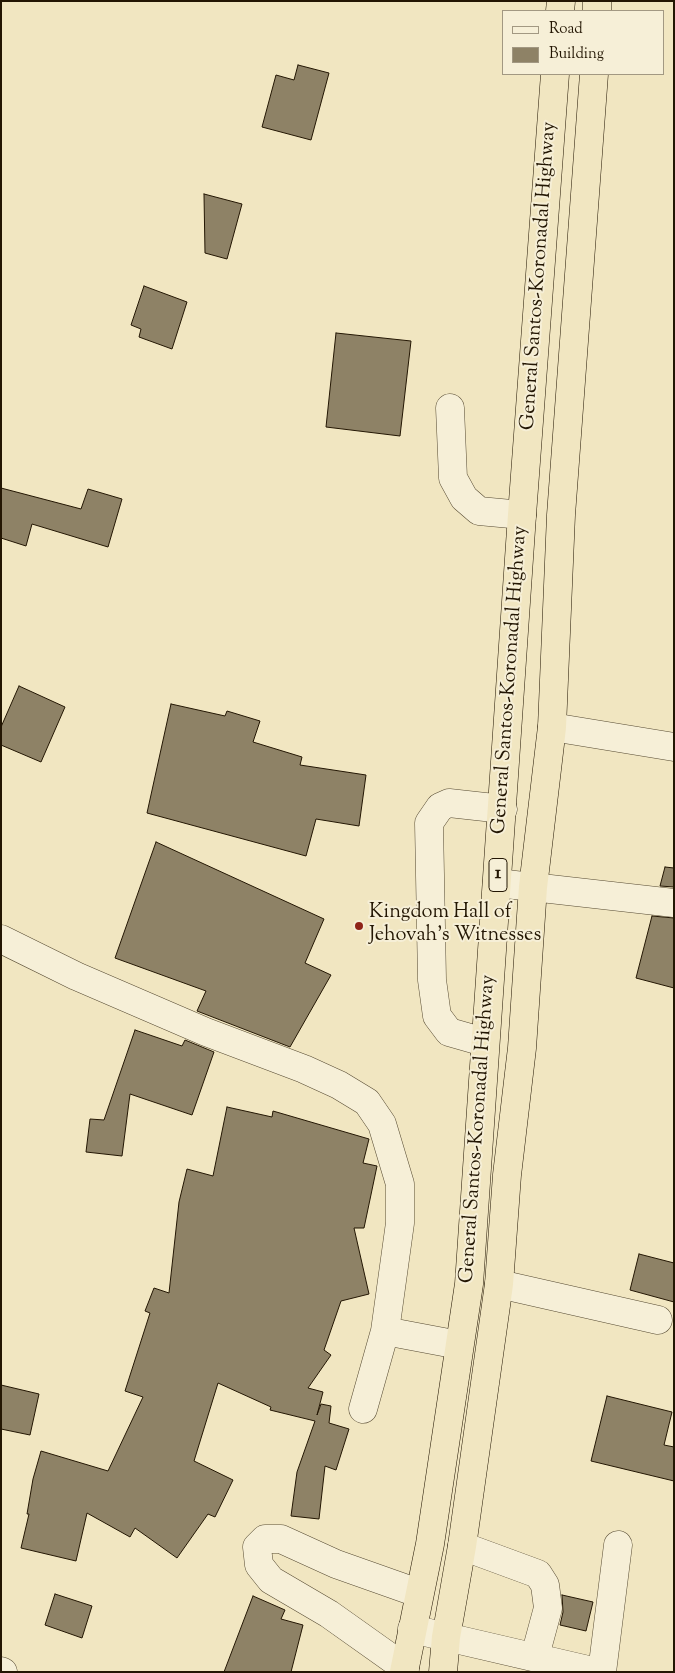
<!DOCTYPE html>
<style>
body{margin:0}
#map{position:relative;width:675px;height:1673px;overflow:hidden;background:#f1e6c1;font-family:"Sorts Mill Goudy",serif}
canvas{display:block}
.frame{position:absolute;inset:0;border:2px solid #231603;pointer-events:none}
.legend{position:absolute;left:502px;top:10px;width:162px;height:65px;box-sizing:border-box;background:#f6efd7;border:1px solid #a29882;margin:0;padding:6px 9px;list-style:none;font-size:15px;color:#231603}
.legend li{display:flex;align-items:center;gap:10px;height:25px}
.legend b{width:25px;border:1px solid #a29882}
</style>
<div id="map">
<canvas width="675" height="1673"></canvas>
<div class="frame"></div>
<ul class="legend">
<li><b style="height:6px;background:#f6efd7"></b>Road</li>
<li><b style="height:14px;background:#8e8266"></b>Building</li>
</ul>
</div>
<script>
const ctx = document.querySelector('canvas').getContext('2d');
ctx.lineJoin = 'round';
function fillPath(path, color) { ctx.fillStyle = color; ctx.fill(path, 'evenodd'); }
const poly = rows => new Path2D(rows.map(r => 'M' + r).join(''));
function strokePath(path, color, width, dash) { ctx.strokeStyle = color; ctx.lineWidth = width; ctx.lineCap = dash ? 'butt' : 'round'; ctx.setLineDash(dash || []); ctx.stroke(path); }
function drawText(font, color, halo, rows, align = 'center') {
  ctx.font = font + ' "Sorts Mill Goudy",serif'; ctx.lineWidth = 4; ctx.setLineDash([]); ctx.textBaseline = 'middle'; ctx.strokeStyle = halo; ctx.fillStyle = color; for (const [text, x, y, turn = 0] of rows) {
    ctx.save(); ctx.translate(x, y); ctx.rotate((+turn || 0) * Math.PI / 180); ctx.textAlign = isNaN(turn) ? turn : align; if (halo) ctx.strokeText(text, 0, 0); ctx.fillText(text, 0, 0); ctx.restore();
  }
}
const building = poly([
 [298,65,329,73,311,140,262,127,276,75,294,80,298,65],
 [204,194,242,204,227,259,205,253,204,194],
 [144,286,187,302,172,349,139,337,141,329,131,325,144,286],
 [336,333,411,341,400,436,326,427,336,333],
 [1,488,81,509,88,489,122,499,108,547,32,524,26,546,1,538,1,488],
 [19,686,65,707,41,762,1,745,1,727,19,686],
 [171,704,225,716,227,711,260,721,253,742,302,757,300,765,366,775,359,826,316,819,306,856,147,813,171,704],
 [156,842,324,919,305,963,331,975,290,1047,197,1011,206,991,115,958,156,842],
 [665,867,674,868,674,887,660,886,665,867],
 [652,916,674,918,674,988,636,978,652,916],
 [135,1030,182,1046,185,1040,214,1052,192,1115,130,1094,122,1156,86,1152,90,1119,104,1120,135,1030],
 [227,1107,272,1117,273,1111,369,1139,363,1163,377,1166,364,1228,354,1228,369,1294,341,1301,324,1350,331,1355,308,1388,323,1392,317,1415,321,1404,331,1406,329,1423,349,1429,336,1470,325,1466,319,1519,291,1516,297,1472,315,1421,270,1410,271,1407,218,1383,194,1461,233,1480,215,1517,208,1514,177,1558,135,1528,130,1537,87,1513,76,1561,21,1548,29,1514,27,1514,33,1479,41,1451,108,1471,143,1397,125,1391,150,1313,145,1311,154,1288,169,1293,179,1202,187,1169,213,1176,227,1107],
 [639,1254,674,1263,674,1302,630,1290,639,1254],
 [1,1385,39,1394,30,1435,1,1429,1,1385],
 [607,1396,672,1412,664,1445,674,1447,674,1481,591,1461,607,1396],
 [55,1594,92,1606,82,1638,45,1625,55,1594],
 [562,1595,593,1602,586,1631,560,1625,563,1612,562,1595],
 [253,1596,285,1610,281,1619,303,1625,291,1672,224,1672,253,1596]
]);
const minor = poly([
 [450,408,453,478,464,498,479,511,522,515],
 [552,727,674,747],
 [497,883,674,903],
 [1,939,76,976,206,1032,304,1069,339,1085,367,1102,382,1124,400,1184,400,1223,385,1331,459,1345],
 [484,1042,449,1032,437,1016,432,980,429,823,440,807,449,803,503,809],
 [499,1284,658,1320],
 [363,1409,385,1331],
 [462,1546,538,1574,545,1585,548,1608,535,1656],
 [412,1629,597,1672],
 [405,1668,329,1614,271,1580,259,1565,257,1547,265,1539,281,1539,336,1564,418,1593],
 [1,1671,3,1672],
 [602,1672,618,1545]
]);
const highway = poly([
 [560,11,561,1],
 [597,11,597,1],
 [404,1672,430,1544,469,1284,522,515,555,74],
 [443,1672,446,1637,462,1546,499,1284,507,1175,522,1048,533,887,552,727,561,515,594,74]
]);
const markers = [
 [359,926,5,"#8f2418"]
];
const shields = [
 [498,875,18]
];
const shieldNames = [
 ["1",498,875]
];
const streetNames = [
 ["General Santos-Koronadal Highway",540,276,-86],
 ["General Santos-Koronadal Highway",511,680,-86],
 ["General Santos-Koronadal Highway",479,1129,-86]
];
const poiNames = [
 ["Kingdom Hall of",369,914],
 ["Jehovah's Witnesses",369,937]
];
fillPath(building, '#8e8266');
strokePath(building, '#231603', 1);
strokePath(minor, '#564a32', 29);
strokePath(highway, '#231603', 29);
strokePath(minor, '#f6efd7', 28);
strokePath(highway, '#f1e6c1', 28);
for (const [x, y, r, color] of markers) { const dot = new Path2D(); dot.arc(x, y, r, 0, 2 * Math.PI); ctx.fillStyle = color; ctx.fill(dot); strokePath(dot, '#f6efd7', 2); }
for (const [x, y, w] of shields) { const box = new Path2D(); box.roundRect(x - w / 2, y - 16.5, w, 33, 4); ctx.fillStyle = '#f6efd7'; ctx.fill(box); strokePath(box, '#231603', 1); }
drawText('bold 19px', '#231603', null, shieldNames);
drawText('20px', '#231603', '#f6efd7', streetNames);
drawText('20px', '#231603', '#f6efd7', poiNames, 'left');
</script>
